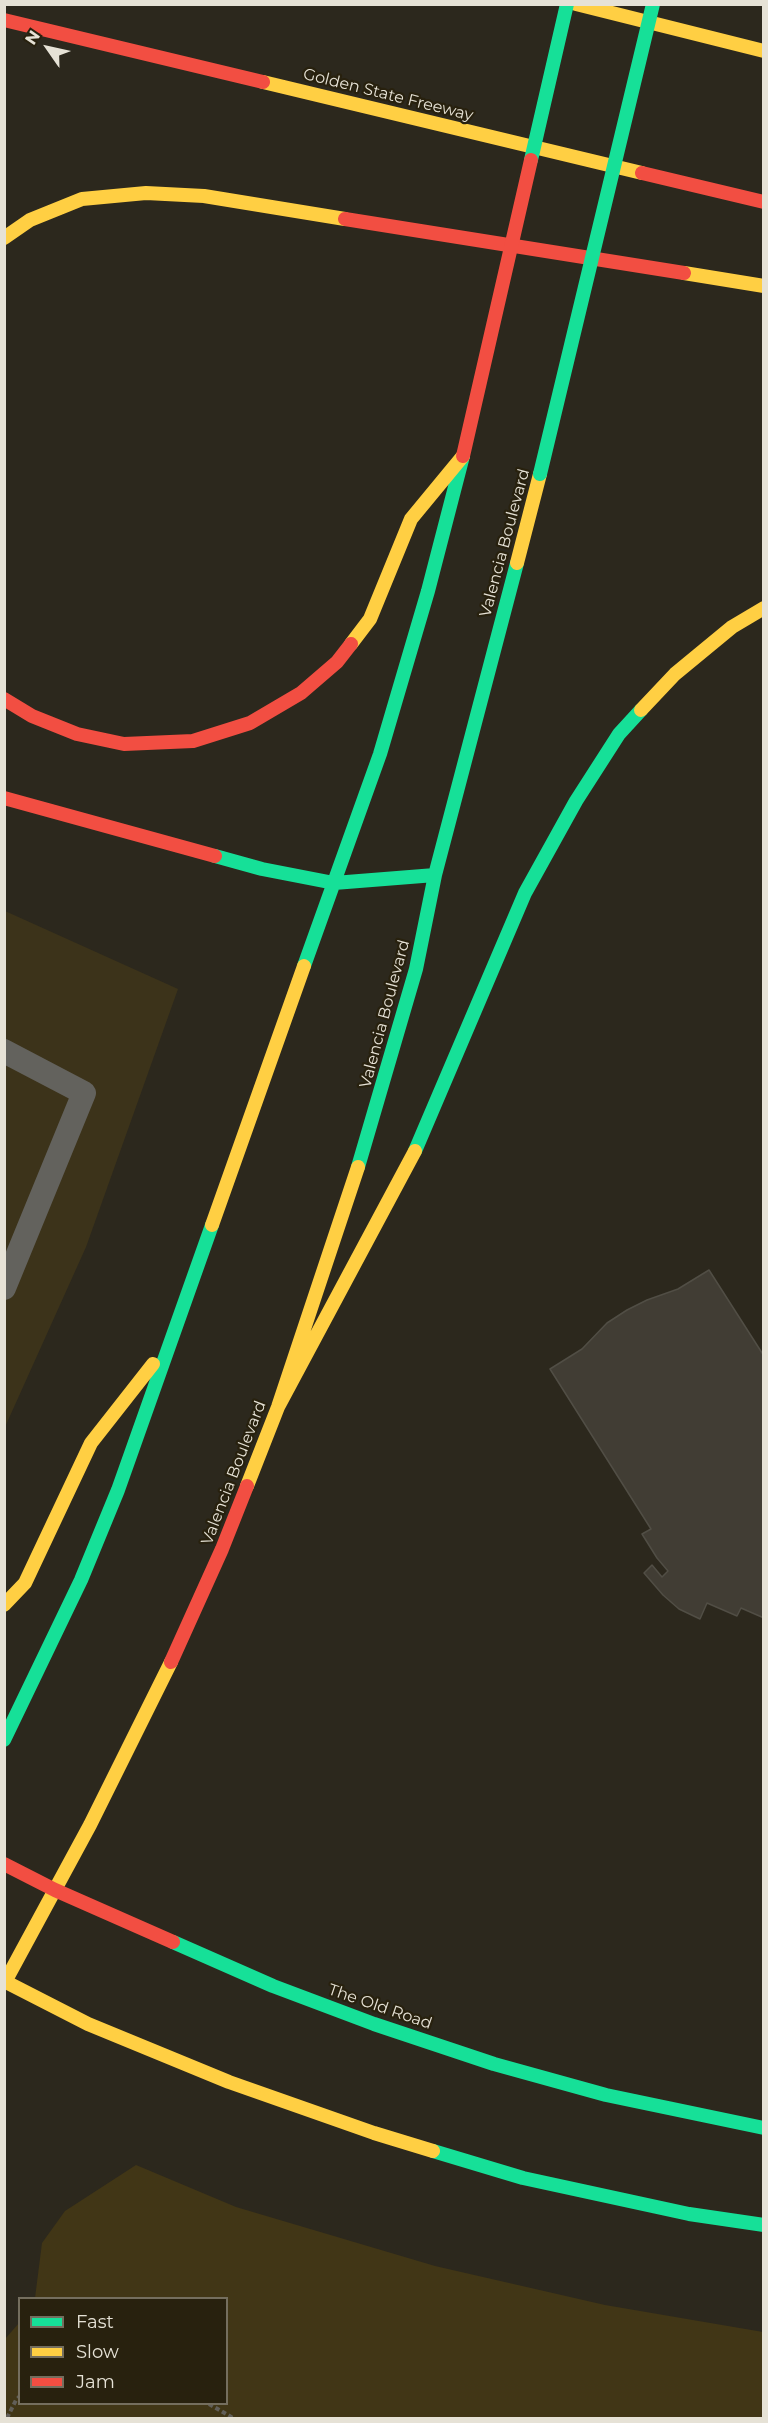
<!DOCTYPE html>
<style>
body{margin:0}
#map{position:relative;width:768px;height:2423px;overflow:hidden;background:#2c281d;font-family:Montserrat,sans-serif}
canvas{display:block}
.frame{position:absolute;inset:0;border:6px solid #e6e2d6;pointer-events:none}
.legend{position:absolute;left:18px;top:2297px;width:210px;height:108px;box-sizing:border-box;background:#28210e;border:2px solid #746e5e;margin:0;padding:8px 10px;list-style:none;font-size:18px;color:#e6e2d6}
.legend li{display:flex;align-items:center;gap:12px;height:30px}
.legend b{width:30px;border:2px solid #746e5e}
.north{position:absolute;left:18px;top:18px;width:60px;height:60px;-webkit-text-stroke:4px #28210e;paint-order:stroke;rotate:304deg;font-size:16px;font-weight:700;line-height:24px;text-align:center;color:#e6e2d6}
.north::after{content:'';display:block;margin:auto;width:21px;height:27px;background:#e6e2d6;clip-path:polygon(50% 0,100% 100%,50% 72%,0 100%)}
</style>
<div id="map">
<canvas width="768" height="2423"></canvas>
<div class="frame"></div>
<ul class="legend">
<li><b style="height:8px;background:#16e098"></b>Fast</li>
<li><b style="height:8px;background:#ffcf43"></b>Slow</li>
<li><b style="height:8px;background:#f24e42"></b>Jam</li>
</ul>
<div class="north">N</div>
</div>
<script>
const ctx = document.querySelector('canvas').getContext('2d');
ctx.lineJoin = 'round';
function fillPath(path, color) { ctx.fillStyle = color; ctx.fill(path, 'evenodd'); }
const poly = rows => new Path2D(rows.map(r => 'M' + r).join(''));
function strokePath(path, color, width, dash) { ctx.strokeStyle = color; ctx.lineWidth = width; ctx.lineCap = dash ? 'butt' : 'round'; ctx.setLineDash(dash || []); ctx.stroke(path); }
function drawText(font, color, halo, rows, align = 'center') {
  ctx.font = font + ' Montserrat,sans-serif'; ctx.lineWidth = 4.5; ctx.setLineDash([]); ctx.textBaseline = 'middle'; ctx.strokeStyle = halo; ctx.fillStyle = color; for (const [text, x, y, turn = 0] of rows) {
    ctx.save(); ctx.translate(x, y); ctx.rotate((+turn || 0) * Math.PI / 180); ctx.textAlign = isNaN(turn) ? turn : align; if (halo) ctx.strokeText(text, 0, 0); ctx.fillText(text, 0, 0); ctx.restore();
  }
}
const built = poly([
 [5,911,178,989,86,1247,5,1427]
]);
const green = poly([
 [136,2165,236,2207,435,2266,605,2305,763,2332,763,2418,5,2418,5,2339,19,2323,20,2404,226,2404,226,2298,35,2298,42,2243,65,2211]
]);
const building = poly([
 [709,1270,764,1356,764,1618,741,1608,737,1616,707,1603,700,1619,679,1609,663,1595,644,1573,652,1565,662,1577,668,1571,657,1558,642,1534,651,1529,550,1369,582,1349,607,1323,627,1310,647,1300,678,1289,709,1270]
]);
const path = poly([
 [209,2404,233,2418],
 [7,2418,16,2400,20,2396]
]);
const lane = poly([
 [4,1051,84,1093,4,1288]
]);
const fast = poly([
 [215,856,262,869,334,883,435,875],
 [304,966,380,754,428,591,463,456],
 [415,1151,525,893,576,801,619,734,641,710],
 [358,1167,416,969,435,875,517,563],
 [4,1740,81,1580,118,1490,212,1225],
 [173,1942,273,1986,374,2024,494,2064,606,2095,764,2128],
 [433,2151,523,2178,689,2214,764,2225]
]);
const slow = poly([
 [576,4,764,51],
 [263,82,642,173],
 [4,238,30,220,82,199,146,193,204,196,345,219],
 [684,273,764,286],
 [517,563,540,474],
 [351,644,370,619,411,519,463,456],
 [641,710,675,674,732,627,764,608],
 [212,1225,304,966],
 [278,1407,415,1151],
 [247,1486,278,1407,358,1167],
 [4,1605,25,1583,91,1443,153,1364],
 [4,1981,88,2024,229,2082,374,2133,433,2151],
 [5,1982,90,1825,171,1662]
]);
const jam = poly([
 [4,20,263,82],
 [642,173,764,202],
 [345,219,684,273],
 [4,699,32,716,77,734,124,744,193,741,250,723,301,693,337,662,351,644],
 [4,798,215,856],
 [171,1662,222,1549,247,1486],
 [4,1864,55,1890,173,1942]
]);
const fastBridge = poly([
 [531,160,567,4],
 [540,474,653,4]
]);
const jamBridge = poly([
 [463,456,531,160]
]);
const streetNames = [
 ["Golden State Freeway",388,95,14],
 ["Valencia Boulevard",505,543,-75],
 ["Valencia Boulevard",385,1014,-75],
 ["Valencia Boulevard",234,1473,-69],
 ["The Old Road",380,2007,19]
];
fillPath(built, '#3c331a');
fillPath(green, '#413616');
fillPath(building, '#413d34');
strokePath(building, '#514e45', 1.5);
strokePath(path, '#625f59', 4, [4.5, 3]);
strokePath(lane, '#63625d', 24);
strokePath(fast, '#16e098', 14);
strokePath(slow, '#ffcf43', 14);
strokePath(jam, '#f24e42', 14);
strokePath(fastBridge, '#16e098', 14);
strokePath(jamBridge, '#f24e42', 14);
drawText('16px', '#e6e2d6', '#28210e', streetNames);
</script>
